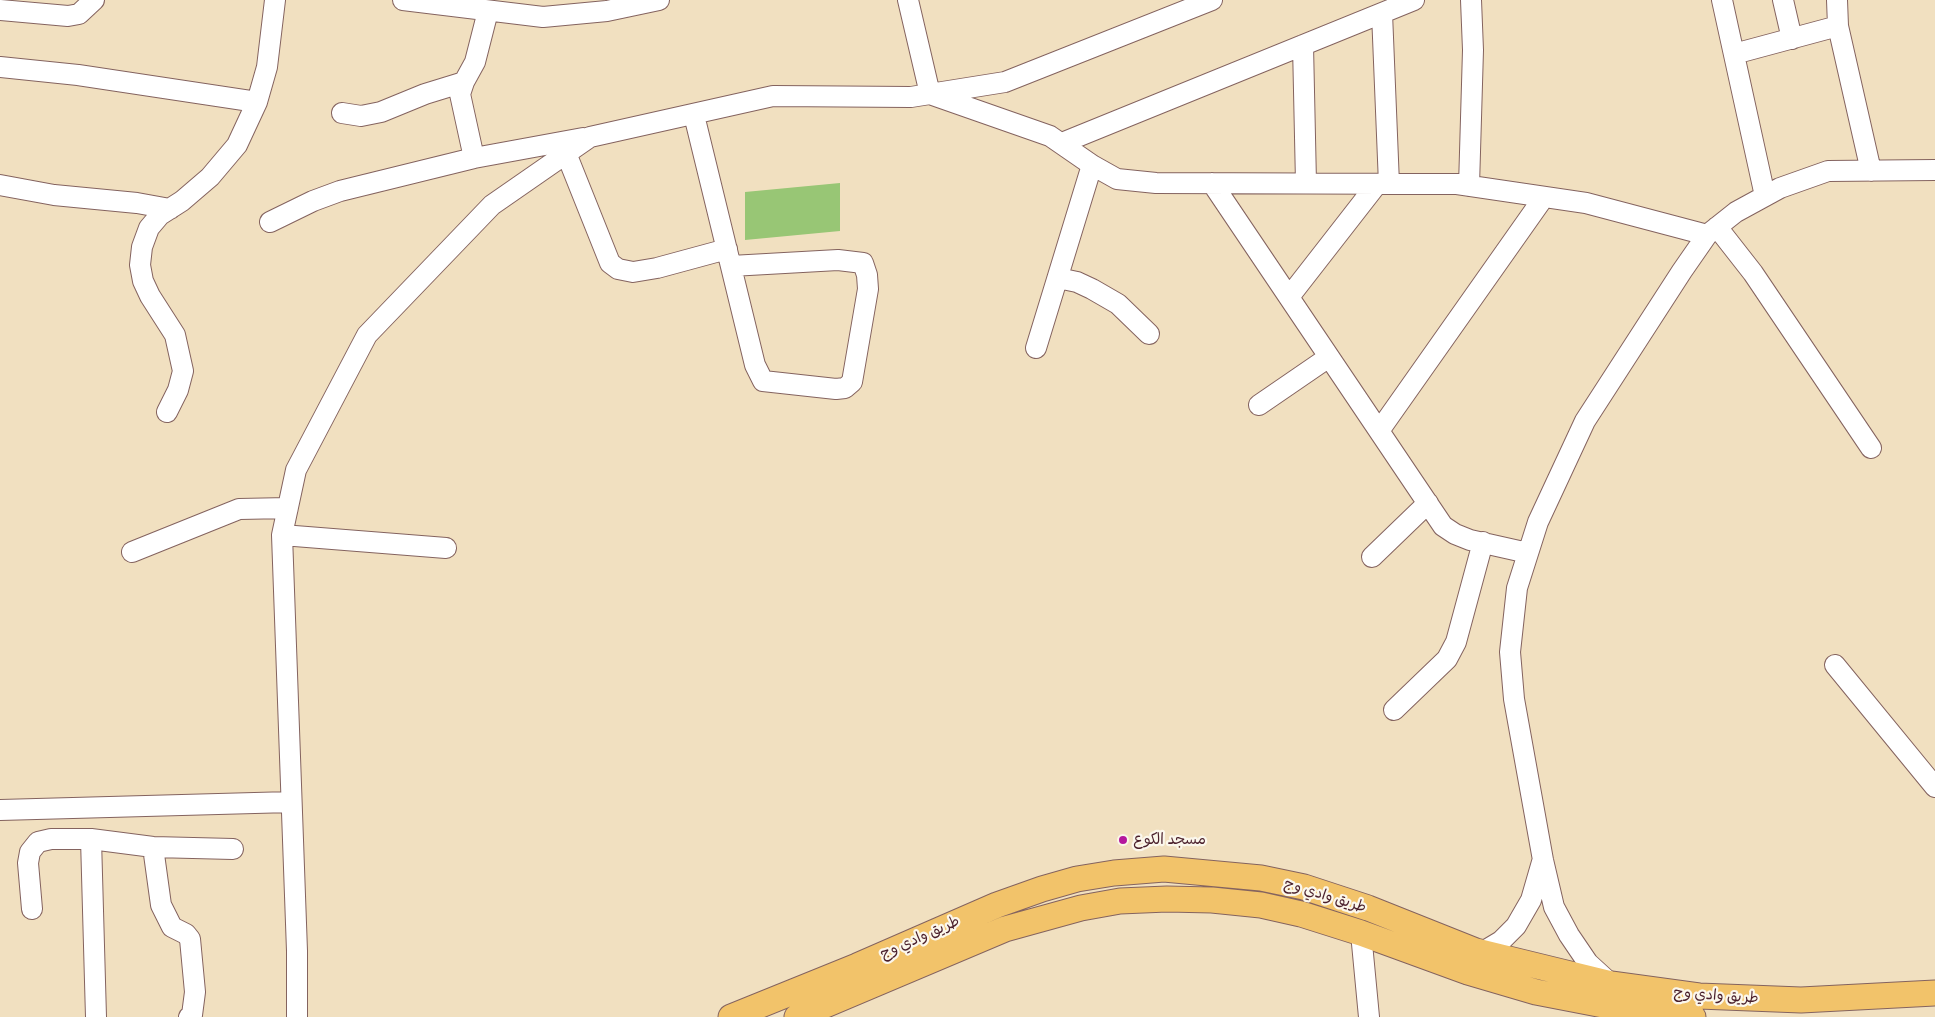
<!DOCTYPE html>
<meta charset="utf-8">
<style>
body{margin:0}
canvas{display:block;background:#f1e0c0}
</style>
<canvas width="1935" height="1017"></canvas>
<script>
const ctx = document.querySelector('canvas').getContext('2d');
ctx.lineJoin = 'round';
function fillPath(path, color) { ctx.fillStyle = color; ctx.fill(path, 'evenodd'); }
const poly = rows => new Path2D(rows.map(r => 'M' + r).join(''));
function strokePath(path, color, width, dash) { ctx.strokeStyle = color; ctx.lineWidth = width; ctx.lineCap = dash ? 'butt' : 'round'; ctx.setLineDash(dash || []); ctx.stroke(path); }
function drawText(font, color, halo, rows, align = 'center') {
  ctx.font = font + ' Itim,"Playpen Sans Arabic",sans-serif'; ctx.lineWidth = 4.5; ctx.setLineDash([]); ctx.textBaseline = 'middle'; ctx.strokeStyle = halo; ctx.fillStyle = color; for (const [text, x, y, turn = 0] of rows) {
    ctx.save(); ctx.translate(x, y); ctx.rotate((+turn || 0) * Math.PI / 180); ctx.textAlign = isNaN(turn) ? turn : align; if (halo) ctx.strokeText(text, 0, 0); ctx.fillText(text, 0, 0); ctx.restore();
  }
}
const green = poly([
 [840,183,840,231,745,240,745,192]
]);
const minor = poly([
 [403,0,543,17,607,11,659,0],
 [908,0,930,94,1050,136,1092,165,1117,179,1156,183,1457,184,1586,203,1707,235],
 [1722,0,1765,196],
 [1783,0,1792,39],
 [1837,0,1838,26,1871,171],
 [0,10,68,16,79,14,94,0],
 [1382,13,1389,184],
 [1303,45,1306,183],
 [1734,54,1838,26],
 [0,67,78,75,257,102],
 [342,113,361,116,381,112,425,94,464,82],
 [694,115,755,365,763,381,836,389,845,388,852,382,868,289,867,275,863,263,838,260,731,266],
 [1062,143,1414,0],
 [566,153,610,263,618,269,633,272,657,268,727,249],
 [474,158,460,94,464,82,475,62,488,11],
 [1212,183,1443,526,1455,534,1470,540,1528,553],
 [0,185,54,195,137,203,170,209],
 [1469,186,1473,50,1471,0],
 [270,222,313,201,340,191,474,158,583,138],
 [1717,227,1753,273,1871,448],
 [1058,278,1077,282,1092,289,1118,304,1149,334],
 [1289,297,1377,184],
 [1036,348,1092,165],
 [1259,405,1329,357],
 [167,412,178,390,183,371,175,335,150,296,143,281,140,265,142,247,149,228,160,215,182,201,210,177,237,145,257,102,267,67,275,0],
 [1379,431,1544,197],
 [282,535,446,548],
 [132,552,239,509,288,508],
 [1372,557,1428,503],
 [1835,665,1935,787],
 [1394,710,1447,659,1456,642,1483,542],
 [0,810,291,802],
 [91,839,96,1017],
 [153,847,161,905,172,927,186,934,190,939,195,992,192,1015,189,1017],
 [32,909,28,863,30,852,38,842,51,839,91,839,153,847,233,849],
 [1361,933,1369,1017],
 [1476,951,1486,950,1501,941,1516,926,1531,900,1542,862],
 [1611,984,1588,963,1569,935,1554,907,1543,860,1514,699,1510,652,1517,588,1538,522,1585,421,1682,271,1707,235,1736,212,1780,188,1828,171,1935,170],
 [297,1017,297,951,282,535,296,470,367,335,492,205,590,137,773,96,911,97,1005,82,1212,0]
]);
const major = poly([
 [731,1017,857,966,997,905,1042,889,1077,879,1114,873,1164,869,1261,878,1304,887,1368,908,1476,951,1611,984,1699,996,1801,1000,1935,993],
 [797,1017,1005,929,1081,908,1120,901,1167,899,1212,900,1261,905,1301,914,1361,933,1468,972,1536,992,1619,1008,1693,1017]
]);
const markers = [
 [1123,840,5,"#b5179e"]
];
const poiNames = [
 ["مسجد الكوع",1133,840]
];
const streetNames = [
 ["طريق وادي وج",1325,896,17],
 ["طريق وادي وج",920,938,-24],
 ["طريق وادي وج",1716,996,4]
];
fillPath(green, '#98c675');
strokePath(minor, '#84635f', 22);
strokePath(major, '#84635f', 27);
strokePath(minor, '#fff', 20);
strokePath(major, '#f2c36a', 25);
for (const [x, y, r, color] of markers) { const dot = new Path2D(); dot.arc(x, y, r, 0, 2 * Math.PI); ctx.fillStyle = color; ctx.fill(dot); strokePath(dot, '#fbf7ec', 2); }
drawText('15px', '#4a1f2b', '#fbf7ec', poiNames, 'left');
drawText('15px', '#4a1f2b', '#fbf7ec', streetNames);
</script>
